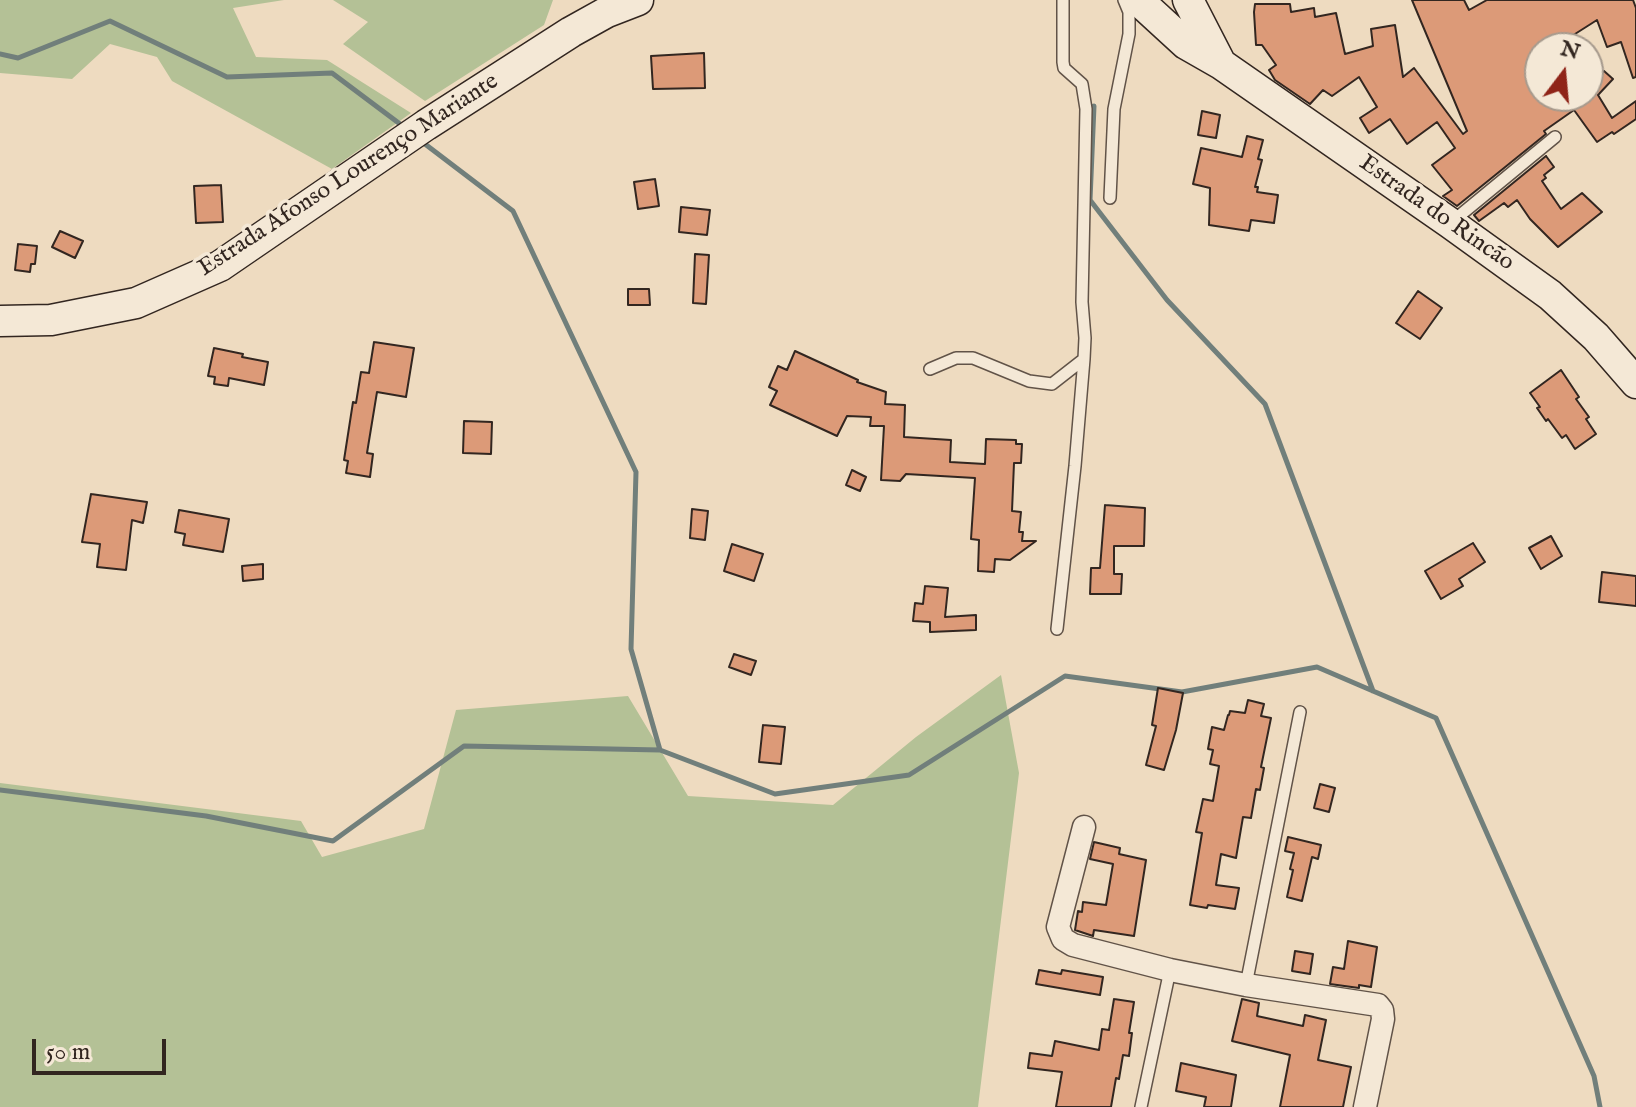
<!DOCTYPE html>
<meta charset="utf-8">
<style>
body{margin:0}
#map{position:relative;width:1636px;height:1107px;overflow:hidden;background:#eedbc0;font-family:"IM FELL English",serif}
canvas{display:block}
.north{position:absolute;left:1524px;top:32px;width:80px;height:80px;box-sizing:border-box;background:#f4e8d6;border:2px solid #a69a8d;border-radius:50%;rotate:16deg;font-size:22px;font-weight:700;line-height:32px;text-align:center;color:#322620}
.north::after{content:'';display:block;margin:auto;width:28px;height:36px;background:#8f2418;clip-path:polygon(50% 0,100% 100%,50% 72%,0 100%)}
.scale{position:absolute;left:32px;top:1039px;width:134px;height:36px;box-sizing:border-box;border:4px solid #322620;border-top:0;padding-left:10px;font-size:24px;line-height:28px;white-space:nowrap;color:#322620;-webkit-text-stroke:6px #f4e8d6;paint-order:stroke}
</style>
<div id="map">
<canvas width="1636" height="1107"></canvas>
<div class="north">N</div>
<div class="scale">50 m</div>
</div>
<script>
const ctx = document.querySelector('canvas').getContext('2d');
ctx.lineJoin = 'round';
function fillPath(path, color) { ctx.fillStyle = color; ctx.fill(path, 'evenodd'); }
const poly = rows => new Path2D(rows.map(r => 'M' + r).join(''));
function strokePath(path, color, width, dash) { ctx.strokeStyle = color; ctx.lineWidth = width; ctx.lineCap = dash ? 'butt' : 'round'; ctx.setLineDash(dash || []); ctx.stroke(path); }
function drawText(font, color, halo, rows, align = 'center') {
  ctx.font = font + ' "IM FELL English",serif'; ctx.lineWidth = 7; ctx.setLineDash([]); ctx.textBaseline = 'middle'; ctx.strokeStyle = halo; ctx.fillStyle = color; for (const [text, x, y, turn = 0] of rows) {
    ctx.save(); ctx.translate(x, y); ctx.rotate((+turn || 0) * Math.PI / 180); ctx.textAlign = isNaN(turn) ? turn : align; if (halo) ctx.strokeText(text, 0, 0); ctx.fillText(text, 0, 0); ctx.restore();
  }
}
const green = poly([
 [0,0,284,0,233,8,256,57,327,60,411,113,332,169,172,81,157,57,110,44,72,79,0,73],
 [333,0,553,0,544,25,425,101,343,44,368,22],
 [1001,675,1019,773,978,1107,0,1107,0,783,301,821,322,857,424,829,456,710,628,696,688,796,833,805,916,737]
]);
const stream = poly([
 [0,54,18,58,110,21,227,77,332,73,404,127],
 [1094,106,1090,200,1167,300,1265,404,1373,691],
 [421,141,513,211,636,472,631,649,660,750],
 [0,790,206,816,333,841,464,746,660,750,775,794,909,775,1065,676,1182,692,1317,667,1436,718,1594,1076,1600,1107]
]);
const building = poly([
 [1412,0,1464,0,1469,10,1487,0,1633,0,1636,8,1636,77,1633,78,1621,42,1607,47,1597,20,1553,48,1540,48,1540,96,1588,96,1588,77,1589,79,1604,71,1613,79,1598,95,1612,118,1636,101,1636,119,1614,134,1612,132,1597,142,1574,110,1544,131,1546,134,1457,206,1443,196,1452,190,1432,165,1455,148,1437,122,1407,144,1390,119,1369,133,1360,118,1377,107,1359,77,1332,96,1323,90,1310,104,1275,80,1269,70,1276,65,1262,45,1256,45,1254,12,1255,4,1290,4,1291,12,1314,8,1315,17,1336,13,1345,54,1373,46,1371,29,1395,25,1403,77,1414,68,1463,134,1467,131,1412,0],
 [704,53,705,88,653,89,651,56,704,53],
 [1202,111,1220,115,1216,138,1198,135,1202,111],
 [1247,136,1263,140,1258,159,1262,160,1255,187,1258,187,1257,192,1278,195,1274,223,1251,220,1249,231,1209,225,1210,188,1193,184,1201,148,1242,157,1247,136],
 [1546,156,1554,167,1544,175,1546,178,1542,181,1561,209,1582,193,1602,212,1558,247,1530,219,1517,200,1508,207,1504,203,1479,221,1474,215,1546,156],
 [655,179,659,206,638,209,634,182,655,179],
 [221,185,223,222,196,223,194,186,221,185],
 [681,207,710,210,707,235,679,232,681,207],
 [60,231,83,241,75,258,52,247,60,231],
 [18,244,37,246,35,264,31,264,30,272,15,270,18,244],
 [695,254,709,255,706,304,693,303,695,254],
 [628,289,649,289,650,305,628,305,628,289],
 [1418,291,1442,308,1420,339,1396,323,1418,291],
 [374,342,414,348,406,397,377,392,367,453,373,454,370,477,346,473,348,461,344,460,353,402,356,403,361,372,369,373,374,342],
 [214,348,243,354,242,357,268,362,264,385,229,378,228,386,214,384,215,377,208,376,214,348],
 [795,351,858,380,857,382,886,392,885,404,905,405,904,437,951,440,950,462,985,464,986,439,1016,440,1016,444,1022,444,1021,463,1014,463,1012,511,1021,512,1019,532,1023,532,1022,541,1036,541,1010,560,995,559,994,572,978,571,979,540,971,539,975,478,906,474,900,481,881,480,884,426,870,426,871,417,847,416,837,436,770,405,777,391,769,387,778,366,787,370,795,351],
 [1561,370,1579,397,1576,399,1589,417,1586,419,1596,434,1575,449,1566,435,1562,438,1548,419,1546,421,1537,408,1540,407,1530,393,1561,370],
 [464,421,492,422,491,454,463,453,464,421],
 [852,470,866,477,860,491,846,485,852,470],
 [91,494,147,502,143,523,132,520,126,570,97,567,100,544,82,542,91,494],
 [1105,505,1145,508,1144,546,1114,546,1114,574,1122,574,1121,594,1090,594,1091,568,1100,568,1105,505],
 [692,509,708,511,705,540,690,538,692,509],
 [179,510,229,519,223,552,183,545,185,534,175,532,179,510],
 [1551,536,1562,556,1541,569,1529,548,1551,536],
 [1473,543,1485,562,1459,579,1463,586,1441,599,1425,571,1473,543],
 [732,544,763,554,754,581,724,571,732,544],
 [263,564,263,579,243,581,242,566,263,564],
 [1602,572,1636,576,1636,606,1599,602,1602,572],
 [925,586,948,588,945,617,976,615,976,630,930,632,930,622,913,621,915,603,923,604,925,586],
 [734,654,756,661,751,675,729,667,734,654],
 [1158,688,1183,693,1176,730,1164,770,1146,765,1156,726,1152,725,1158,688],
 [1248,700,1264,704,1261,716,1271,718,1261,767,1264,768,1260,790,1256,789,1251,818,1243,817,1236,858,1221,854,1216,885,1239,888,1235,909,1208,905,1207,908,1190,905,1202,833,1196,832,1203,799,1213,801,1219,766,1210,764,1213,750,1208,749,1212,727,1224,730,1228,715,1229,715,1230,711,1245,713,1248,700],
 [763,725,785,727,781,764,759,762,763,725],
 [1320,784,1335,788,1329,812,1314,808,1320,784],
 [1288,837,1321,845,1318,859,1312,857,1302,901,1287,897,1293,870,1290,869,1294,853,1285,851,1288,837],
 [1094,842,1120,848,1119,854,1146,860,1134,936,1094,930,1093,936,1075,930,1078,911,1082,912,1083,902,1106,905,1113,864,1090,859,1094,842],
 [1348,941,1377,947,1371,987,1359,985,1359,988,1330,984,1333,967,1344,969,1348,941],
 [1295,951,1313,954,1310,974,1292,971,1295,951],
 [1039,970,1061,974,1062,970,1103,977,1100,995,1036,984,1039,970],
 [1114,999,1134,1002,1129,1033,1132,1033,1129,1056,1123,1055,1119,1079,1116,1078,1111,1107,1056,1107,1062,1072,1028,1068,1030,1053,1052,1056,1055,1041,1099,1050,1102,1029,1109,1030,1114,999],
 [1242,999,1259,1003,1257,1016,1303,1026,1305,1015,1326,1020,1318,1060,1351,1067,1343,1107,1280,1107,1290,1055,1232,1041,1242,999],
 [1181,1063,1236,1075,1231,1107,1204,1107,1206,1097,1176,1091,1181,1063]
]);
const lane = poly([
 [1110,198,1114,109,1129,34,1129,12,1124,0],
 [1453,221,1555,137],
 [930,369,956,358,973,358,1029,381,1052,384,1084,359,1085,338,1082,302,1086,109,1082,84,1064,68,1063,62,1063,0],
 [1057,629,1075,466,1084,359],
 [1246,985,1300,712],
 [1141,1107,1170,970]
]);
const street = poly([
 [1084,827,1058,927,1063,939,1073,945,1170,970,1246,985,1378,1005,1382,1010,1383,1019,1365,1107]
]);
const secondary = poly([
 [1138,0,1186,44,1221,64,1450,223,1550,295,1596,337,1636,383],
 [1188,0,1221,64],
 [0,321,51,320,136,303,220,266,426,125,571,32,607,12,638,0]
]);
const streetNames = [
 ["Estrada Afonso Lourenço Mariante",349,176,-33],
 ["Estrada do Rincão",1436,214,35]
];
fillPath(green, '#b4c196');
strokePath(stream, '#717f7b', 5);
fillPath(building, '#dc9a78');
strokePath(building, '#322620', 2);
strokePath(lane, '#615348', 14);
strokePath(street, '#615348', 25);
strokePath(secondary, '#322620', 33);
strokePath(lane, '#f4e8d6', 11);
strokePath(street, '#f4e8d6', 22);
strokePath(secondary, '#f4e8d6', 30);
drawText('24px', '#322620', '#f4e8d6', streetNames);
</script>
